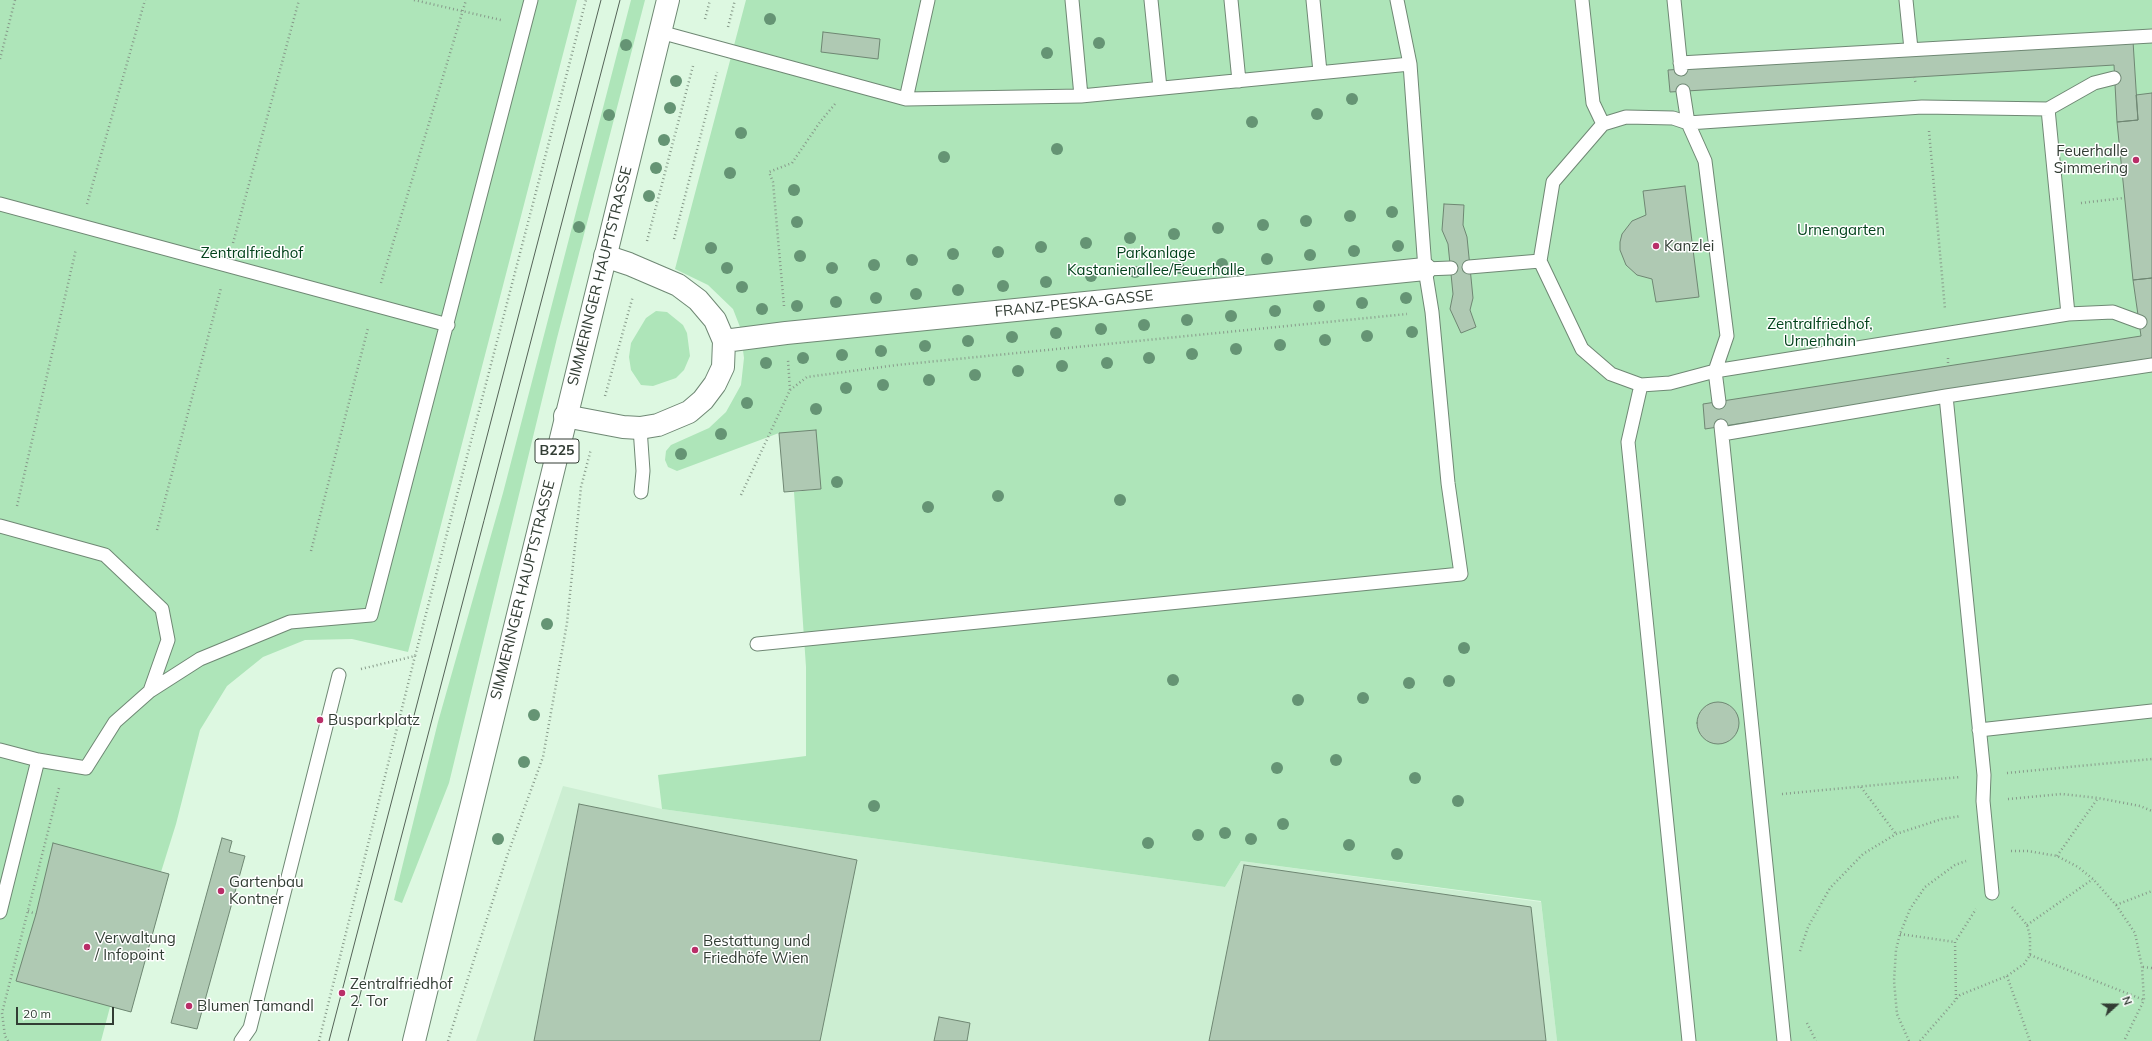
<!DOCTYPE html>
<meta charset="utf-8">
<style>
body{margin:0}
#map{position:relative;width:2152px;height:1041px;overflow:hidden;background:#ddf8e1;font-family:Mulish,sans-serif}
canvas{display:block}
.north{position:absolute;left:2096px;top:985px;width:40px;height:40px;-webkit-text-stroke:3px #fff;paint-order:stroke;rotate:69deg;font-size:11px;font-weight:700;line-height:16px;text-align:center;color:#323d34}
.north::after{content:'';display:block;margin:auto;width:14px;height:18px;background:#323d34;clip-path:polygon(50% 0,100% 100%,50% 72%,0 100%)}
.scale{position:absolute;left:16px;top:1007px;width:98px;height:18px;box-sizing:border-box;border:2px solid #323d34;border-top:0;padding-left:5px;font-size:12px;line-height:14px;white-space:nowrap;color:#323d34;-webkit-text-stroke:3px #fff;paint-order:stroke}
</style>
<div id="map">
<canvas width="2152" height="1041"></canvas>
<div class="north">N</div>
<div class="scale">20 m</div>
</div>
<script>
const ctx = document.querySelector('canvas').getContext('2d');
ctx.lineJoin = 'round';
function fillPath(path, color) { ctx.fillStyle = color; ctx.fill(path, 'evenodd'); }
const poly = rows => new Path2D(rows.map(r => 'M' + r).join(''));
function strokePath(path, color, width, dash) { ctx.strokeStyle = color; ctx.lineWidth = width; ctx.lineCap = dash ? 'butt' : 'round'; ctx.setLineDash(dash || []); ctx.stroke(path); }
function drawText(font, color, halo, rows, align = 'center') {
  ctx.font = font + ' Mulish,sans-serif'; ctx.lineWidth = 3; ctx.setLineDash([]); ctx.textBaseline = 'middle'; ctx.strokeStyle = halo; ctx.fillStyle = color; for (const [text, x, y, turn = 0] of rows) {
    ctx.save(); ctx.translate(x, y); ctx.rotate((+turn || 0) * Math.PI / 180); ctx.textAlign = isNaN(turn) ? turn : align; if (halo) ctx.strokeText(text, 0, 0); ctx.fillText(text, 0, 0); ctx.restore();
  }
}
const built = poly([
 [563,786,662,809,1225,887,1241,861,1541,902,1557,1041,476,1041]
]);
const green = poly([
 [0,0,577,0,408,652,352,639,305,640,263,657,227,686,200,730,176,824,161,872,169,874,131,1012,110,1007,101,1041,0,1041],
 [631,0,645,0,557,338,449,783,402,903,394,900,438,722,503,493],
 [746,0,2152,0,2152,1041,1557,1041,1541,901,1241,861,1225,887,662,809,658,775,806,756,806,667,794,492,821,489,779,433,677,471,668,467,665,460,666,451,671,445,709,428,726,412,741,385,744,358,740,327,733,309,708,285,675,269],
 [656,311,667,312,683,325,687,333,690,356,684,370,676,378,653,386,641,385,631,370,629,357,631,343,646,318]
]);
const building = poly([
 [823,32,880,39,878,59,821,52,823,32],
 [2133,41,2138,120,2117,122,2114,65,1670,92,1668,70,2133,41],
 [2152,93,2152,278,2133,280,2117,122,2138,120,2136,95,2152,93],
 [1685,186,1699,297,1656,302,1652,279,1637,275,1626,265,1620,250,1620,242,1622,234,1632,221,1646,215,1643,191,1685,186],
 [1444,204,1464,205,1463,225,1467,237,1473,298,1470,310,1476,327,1461,333,1450,309,1453,294,1448,244,1442,230,1444,204],
 [2152,278,2152,359,1705,429,1703,404,2141,336,2133,280,2152,278],
 [816,430,821,489,784,492,779,433,816,430],
 '1697 723a21 21 0 1 1 42 0a21 21 0 1 1-42 0Z',
 [579,804,857,860,820,1041,534,1041,579,804],
 [222,838,232,841,229,852,245,856,197,1029,171,1023,222,838],
 [53,843,169,874,131,1012,16,981,36,914,53,843],
 [1244,865,1531,907,1546,1041,1209,1041,1244,865],
 [939,1017,970,1023,967,1041,934,1041,939,1017]
]);
const path = poly([
 [414,0,501,20],
 [705,19,710,0],
 [728,27,735,0],
 [0,59,15,0],
 [1914,77,1916,84],
 [1929,131,1945,309],
 [2081,203,2124,198],
 [87,204,145,0],
 [674,239,717,72],
 [647,241,693,66],
 [233,243,299,0],
 [381,283,466,0],
 [784,306,773,182,769,172,792,163,820,122,835,104],
 [1948,358,1948,365],
 [790,390,807,377,897,365,1407,314],
 [605,396,633,296],
 [741,495,790,390,788,360],
 [17,506,76,249],
 [157,530,221,288],
 [311,551,368,328],
 [361,669,415,656,586,0],
 [2007,773,2152,759],
 [1861,787,1896,834],
 [1782,794,1960,777],
 [2008,799,2062,794,2098,798,2140,806,2152,811],
 [2011,851,2028,851,2057,856,2078,867,2093,879,2116,905,2135,933,2142,967,2144,1000,2124,1041],
 [2057,856,2098,798],
 [2116,905,2152,891],
 [28,911,36,914],
 [2027,925,2093,879],
 [1900,934,1955,942],
 [1800,951,1808,927,1830,888,1863,854,1896,834,1942,819,1961,816],
 [2030,955,2144,1000],
 [2143,967,2152,968],
 [2007,976,2030,1041],
 [1956,999,1955,942,1976,909],
 [1807,1023,1816,1041],
 [8,1041,5,1036,2,1013,59,788],
 [319,1041,415,656],
 [448,1041,507,856,543,757,567,623,581,487,591,449],
 [1909,1041,1897,1014,1894,981,1896,950,1900,934,1910,909,1925,887,1955,865,1966,861],
 [1920,1041,1960,995,2007,976,2024,964,2030,955,2030,936,2027,925,2012,907]
]);
const lane = poly([
 [1072,0,1081,96],
 [1151,0,1160,88],
 [1231,0,1239,81],
 [1313,0,1320,72],
 [1582,0,1593,103,1603,124],
 [1674,0,1681,69],
 [1906,0,1911,49],
 [660,32,906,99,1081,96,1410,64],
 [1680,63,2152,36],
 [1683,91,1688,123,1705,161,1727,336,1715,371,1719,402],
 [906,99,928,0],
 [1922,107,2048,109,2068,314,1715,371,1670,383,1641,385,1611,374,1582,349,1540,261,1553,182,1603,124,1626,117,1673,118,1688,123,1922,107],
 [2048,109,2094,83,2114,78],
 [0,204,448,325],
 [1469,267,1540,261],
 [1425,269,1451,268],
 [2068,314,2113,312,2140,322],
 [1641,385,1628,442,1689,1041],
 [1946,396,1984,775,1983,801,1992,893],
 [1721,426,1784,1041],
 [640,428,643,471,641,492],
 [1722,434,1946,396,2152,365],
 [0,526,105,555,162,609,168,640,150,691,115,722,86,768,38,760,0,750],
 [757,644,1461,574,1448,483,1432,312,1425,269,1410,64,1397,0],
 [150,691,200,659,290,622,371,615,531,0],
 [1979,730,2152,711],
 [0,912,38,760],
 [241,1041,250,1028,339,675]
]);
const street = poly([
 [724,341,786,333,1425,269],
 [565,416,623,427,640,428,658,425,689,412,703,400,715,384,723,367,724,341,715,320,698,300,678,285,629,264,605,256]
]);
const primary = poly([
 [414,1041,668,0]
]);
const tram = poly([
 [329,1041,601,0],
 [348,1041,620,0]
]);
const trees = [
 [770,19],
 [1099,43],
 [626,45],
 [1047,53],
 [676,81],
 [1352,99],
 [670,108],
 [1317,114],
 [609,115],
 [1252,122],
 [741,133],
 [664,140],
 [1057,149],
 [944,157],
 [656,168],
 [730,173],
 [794,190],
 [649,196],
 [1392,212],
 [1350,216],
 [1306,221],
 [797,222],
 [1263,225],
 [579,227],
 [1218,228],
 [1174,234],
 [1130,238],
 [1086,243],
 [1398,246],
 [1041,247],
 [711,248],
 [1354,251],
 [998,252],
 [953,254],
 [1310,255],
 [800,256],
 [1267,259],
 [912,260],
 [1222,264],
 [874,265],
 [727,268],
 [832,268],
 [1179,268],
 [1135,272],
 [1091,276],
 [1046,282],
 [1003,286],
 [742,287],
 [958,290],
 [916,294],
 [876,298],
 [1406,298],
 [836,302],
 [1362,303],
 [797,306],
 [1319,306],
 [762,309],
 [1275,311],
 [1231,316],
 [1187,320],
 [1144,325],
 [1101,329],
 [1412,332],
 [1056,333],
 [1367,336],
 [1012,337],
 [1325,340],
 [968,341],
 [1280,345],
 [925,346],
 [1236,349],
 [881,351],
 [1192,354],
 [842,355],
 [803,358],
 [1149,358],
 [766,363],
 [1107,363],
 [1062,366],
 [1018,371],
 [975,375],
 [929,380],
 [883,385],
 [846,388],
 [747,403],
 [816,409],
 [721,434],
 [681,454],
 [837,482],
 [998,496],
 [1120,500],
 [928,507],
 [547,624],
 [1464,648],
 [1173,680],
 [1449,681],
 [1409,683],
 [1363,698],
 [1298,700],
 [534,715],
 [1336,760],
 [524,762],
 [1277,768],
 [1415,778],
 [1458,801],
 [874,806],
 [1283,824],
 [1225,833],
 [1198,835],
 [498,839],
 [1251,839],
 [1148,843],
 [1349,845],
 [1397,854]
];
const markers = [
 [2136,160,4,"#b92e68"],
 [1656,246,4,"#b92e68"],
 [320,720,4,"#b92e68"],
 [221,891,4,"#b92e68"],
 [87,947,4,"#b92e68"],
 [695,950,4,"#b92e68"],
 [342,993,4,"#b92e68"],
 [189,1006,4,"#b92e68"]
];
const shields = [
 [557,451,44]
];
const shieldNames = [
 ["B225",557,451]
];
const poiNames = [
 ["Feuerhalle",2128,151,"right"],
 ["Simmering",2128,168,"right"],
 ["Kanzlei",1664,246],
 ["Busparkplatz",328,720],
 ["Gartenbau",229,882],
 ["Kontner",229,899],
 ["Verwaltung",95,938],
 ["/ Infopoint",95,955],
 ["Bestattung und",703,941],
 ["Friedhöfe Wien",703,958],
 ["Zentralfriedhof",350,984],
 ["2. Tor",350,1001],
 ["Blumen Tamandl",197,1006]
];
const parkNames = [
 ["Urnengarten",1841,230],
 ["Zentralfriedhof",252,253],
 ["Parkanlage",1156,253],
 ["Kastanienallee/Feuerhalle",1156,270],
 ["Zentralfriedhof,",1820,324],
 ["Urnenhain",1820,341]
];
const streetNames = [
 ["SIMMERINGER HAUPTSTRASSE",600,276,-76],
 ["FRANZ-PESKA-GASSE",1074,304,-6],
 ["SIMMERINGER HAUPTSTRASSE",523,590,-76]
];
fillPath(built, '#cceed2');
fillPath(green, '#aee5b9');
fillPath(building, '#afc9b3');
strokePath(building, '#6f8773', 1);
strokePath(lane, '#6f8874', 15);
strokePath(street, '#6f8874', 24);
strokePath(primary, '#6f8874', 24);
strokePath(path, '#879a8a', 2.5, [1, 3]);
strokePath(lane, '#fff', 13);
strokePath(street, '#fff', 22);
strokePath(primary, '#fff', 22);
strokePath(tram, '#546357', 1);
ctx.fillStyle = '#659474';
for (const [x, y] of trees) { ctx.beginPath(); ctx.arc(x, y, 6, 0, 2 * Math.PI); ctx.fill(); }
for (const [x, y, r, color] of markers) { const dot = new Path2D(); dot.arc(x, y, r, 0, 2 * Math.PI); ctx.fillStyle = color; ctx.fill(dot); strokePath(dot, '#fff', 1.5); }
for (const [x, y, w] of shields) { const box = new Path2D(); box.roundRect(x - w / 2, y - 12, w, 24, 3); ctx.fillStyle = '#fff'; ctx.fill(box); strokePath(box, '#323d34', 1); }
drawText('bold 14px', '#323d34', null, shieldNames);
drawText('15px', '#323d34', '#fff', poiNames, 'left');
drawText('15px', '#02421b', '#fff', parkNames);
drawText('15px', '#323d34', '#fff', streetNames);
</script>
